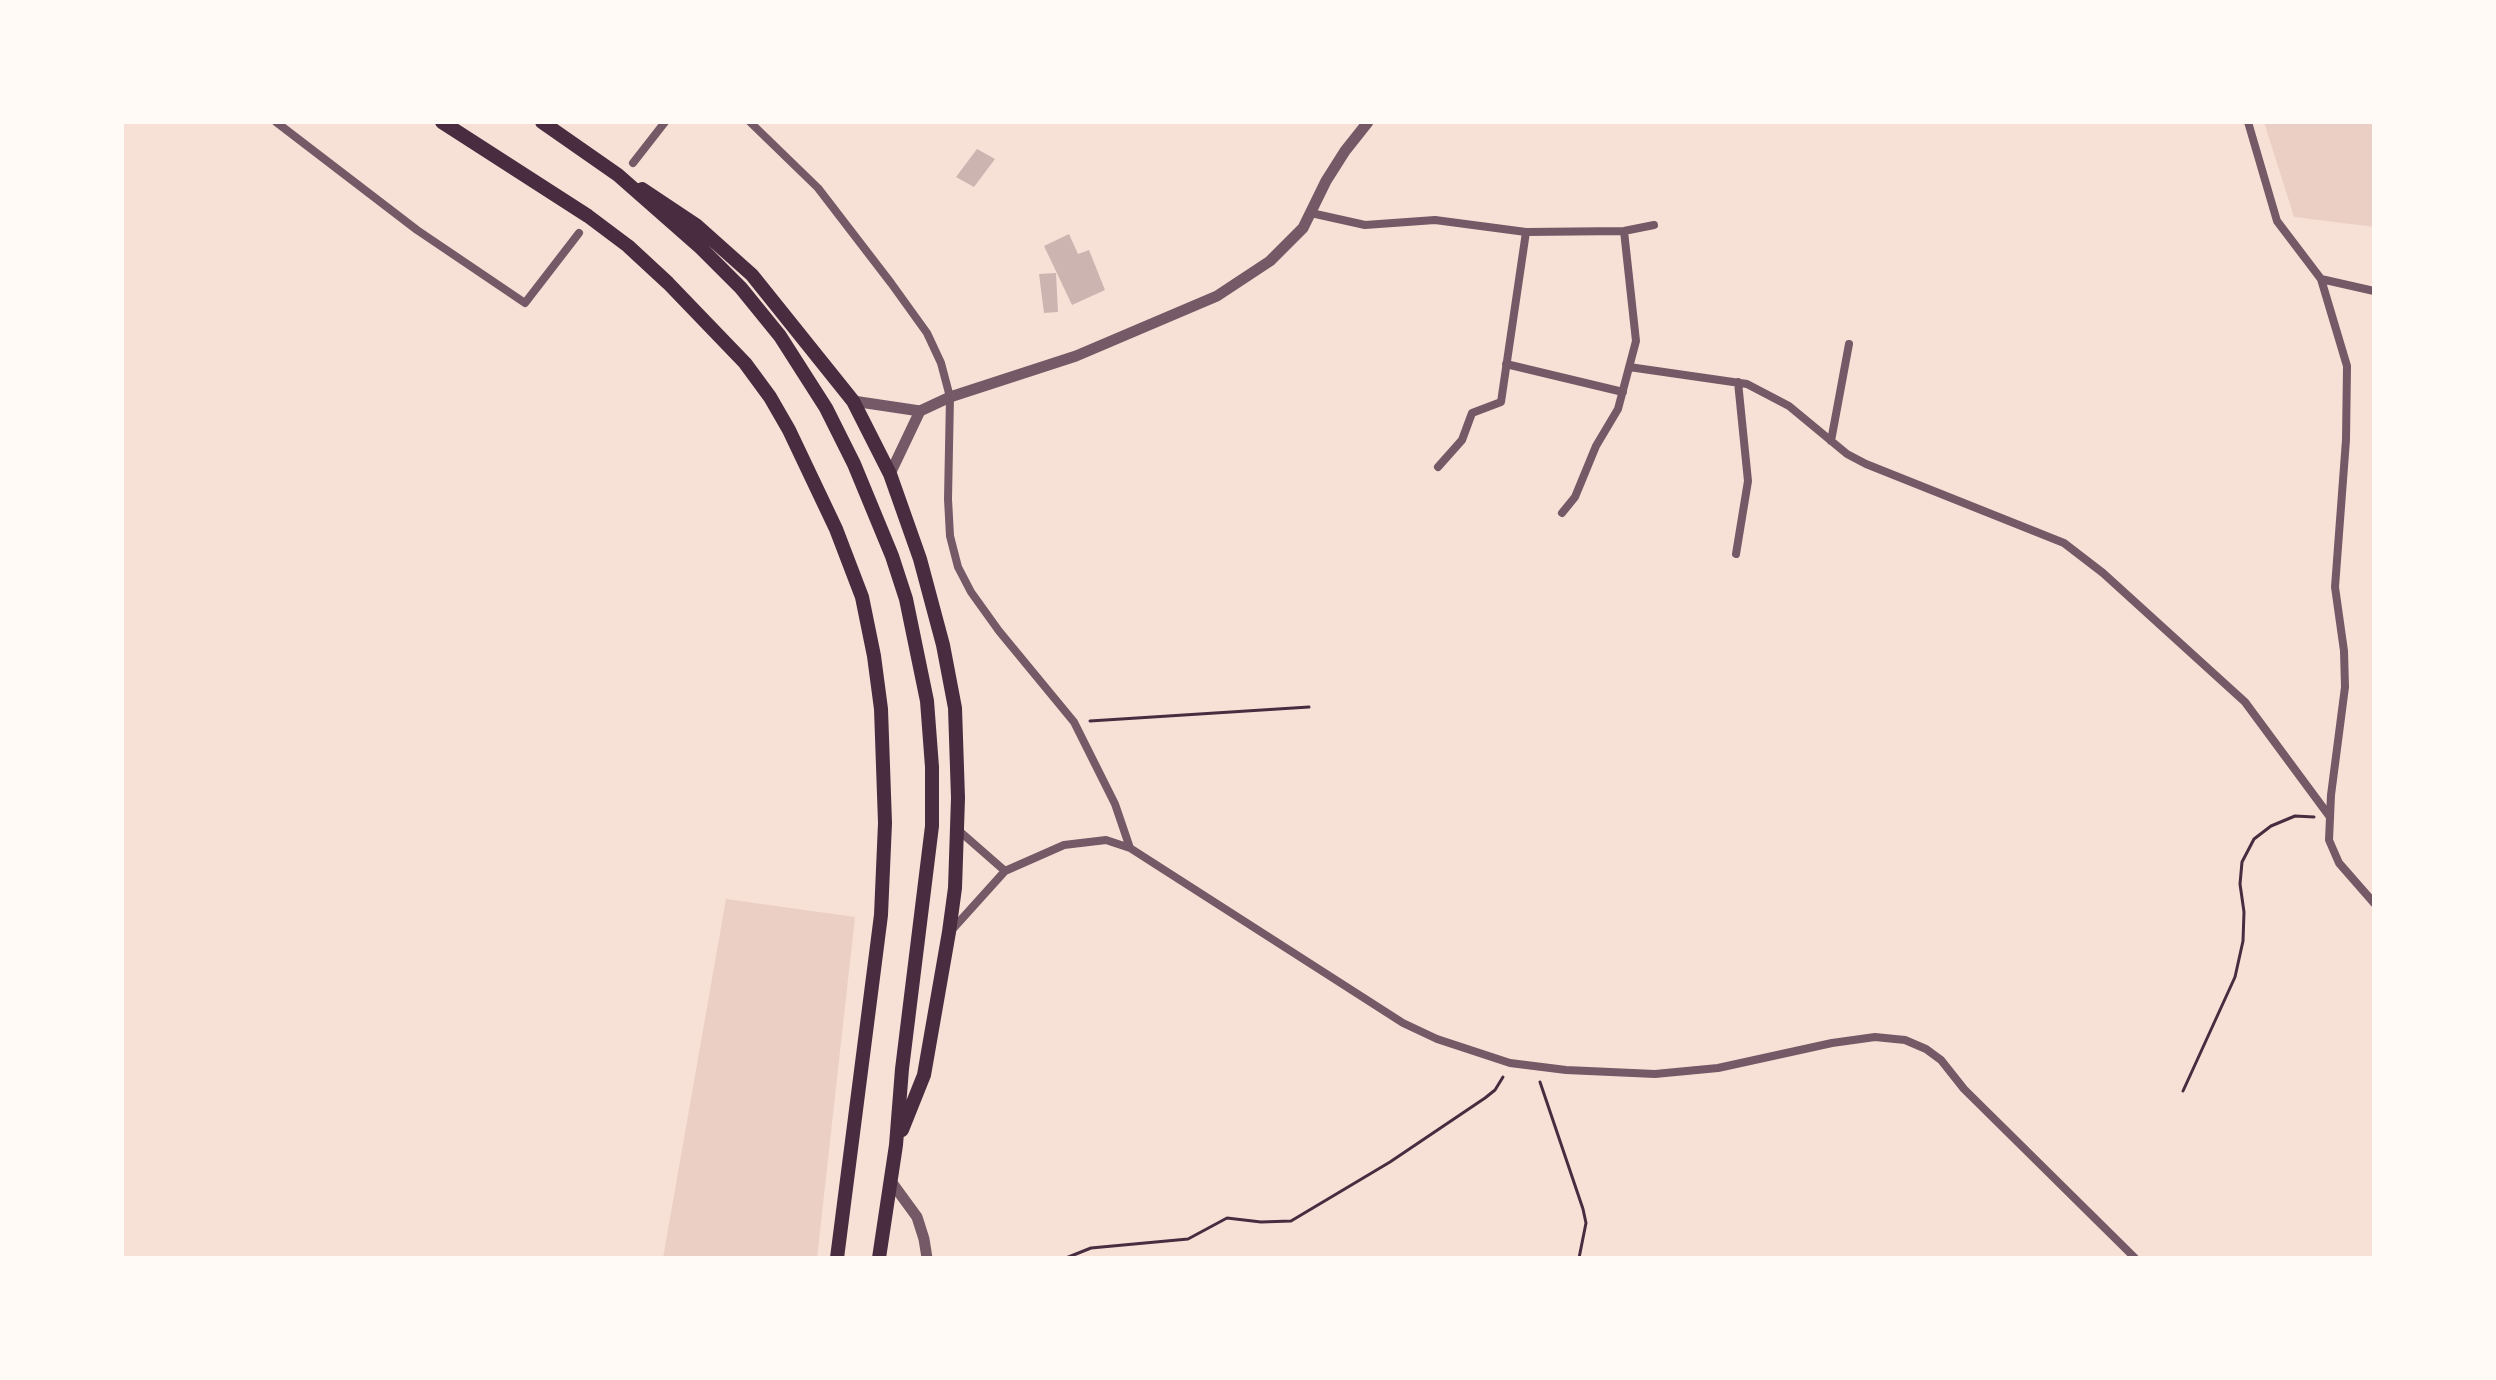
<!DOCTYPE html>
<style>
body{margin:0}
#map{position:relative;width:2496px;height:1380px;overflow:hidden;background:#f7e1d7;font-family:Montserrat,sans-serif}
canvas{display:block}
.frame{position:absolute;inset:0;border:124px solid #fffaf5;pointer-events:none}
</style>
<div id="map">
<canvas width="2496" height="1380"></canvas>
<div class="frame"></div>
</div>
<script>
const ctx = document.querySelector('canvas').getContext('2d');
ctx.lineJoin = 'round';
function fillPath(path, color) { ctx.fillStyle = color; ctx.fill(path, 'evenodd'); }
const poly = rows => new Path2D(rows.map(r => 'M' + r).join(''));
function strokePath(path, color, width, dash) { ctx.strokeStyle = color; ctx.lineWidth = width; ctx.lineCap = dash ? 'butt' : 'round'; ctx.setLineDash(dash || []); ctx.stroke(path); }
const green = poly([
 [2264,122,2374,122,2374,227,2294,217],
 [726,899,855,917,817,1258,663,1258]
]);
const building = poly([
 [977,149,995,159,974,187,956,177],
 [1069,234,1078,254,1089,250,1105,290,1072,305,1044,246],
 [1056,273,1058,312,1044,313,1039,274]
]);
const path = poly([
 [1090,721,1309,707],
 [1540,1082,1583,1209,1586,1223,1579,1258],
 [2183,1091,2235,977,2243,941,2244,912,2240,884,2242,862,2254,839,2271,826,2295,816,2314,817],
 [1066,1258,1091,1248,1188,1239,1227,1218,1261,1222,1291,1221,1390,1162,1485,1098,1495,1090,1503,1077]
]);
const minor = poly([
 [276,122,417,230,525,303,579,233],
 [750,122,818,188,891,283,927,333,941,363,950,397,948,499,950,536,958,567,971,592,999,631,1074,722,1115,804,1130,848],
 [2248,122,2277,221,2321,279,2347,366,2346,440,2335,587,2344,651,2345,687,2331,795,2329,840,2339,863,2374,903],
 [633,163,665,122],
 [1311,213,1365,225,1435,220,1526,232,1624,231,1654,225],
 [2321,279,2374,291],
 [1506,364,1623,392],
 [1629,367,1747,384,1789,406,1847,454,1866,464,2064,543,2103,573,2245,702,2330,817],
 [1831,441,1849,344],
 [1438,467,1462,440,1472,413,1501,402,1526,232],
 [1562,513,1575,497,1596,446,1618,409,1636,341,1624,231],
 [1736,554,1748,481,1738,382],
 [957,829,1005,871],
 [950,932,1005,871,1064,845,1106,840,1130,848,1403,1023,1437,1039,1510,1063,1566,1070,1655,1074,1718,1068,1832,1043,1875,1037,1905,1040,1926,1049,1941,1060,1964,1089,2135,1258]
]);
const tertiary = poly([
 [853,401,920,411,950,397,1076,356,1217,296,1270,261,1303,228,1326,181,1345,151,1368,122],
 [890,474,920,411],
 [890,1180,917,1217,924,1239,927,1258]
]);
const trunk = poly([
 [442,122,588,216,628,246,668,283,745,363,770,397,789,430,836,529,862,597,874,656,881,709,885,823,881,915,837,1258],
 [542,122,618,175,701,248,741,288,780,336,826,408,854,464,892,556,906,599,927,701,932,767,932,826,902,1069,896,1145,879,1258],
 [642,189,696,225,752,275,853,401,890,474,920,559,943,645,955,708,958,798,955,888,949,932,924,1075,902,1130]
]);
fillPath(green, '#ebcfc5');
fillPath(building, '#ccb4b1');
strokePath(path, '#4a2c40', 3);
strokePath(minor, '#755966', 8);
strokePath(tertiary, '#755966', 11);
strokePath(trunk, '#4a2c40', 14);
</script>
